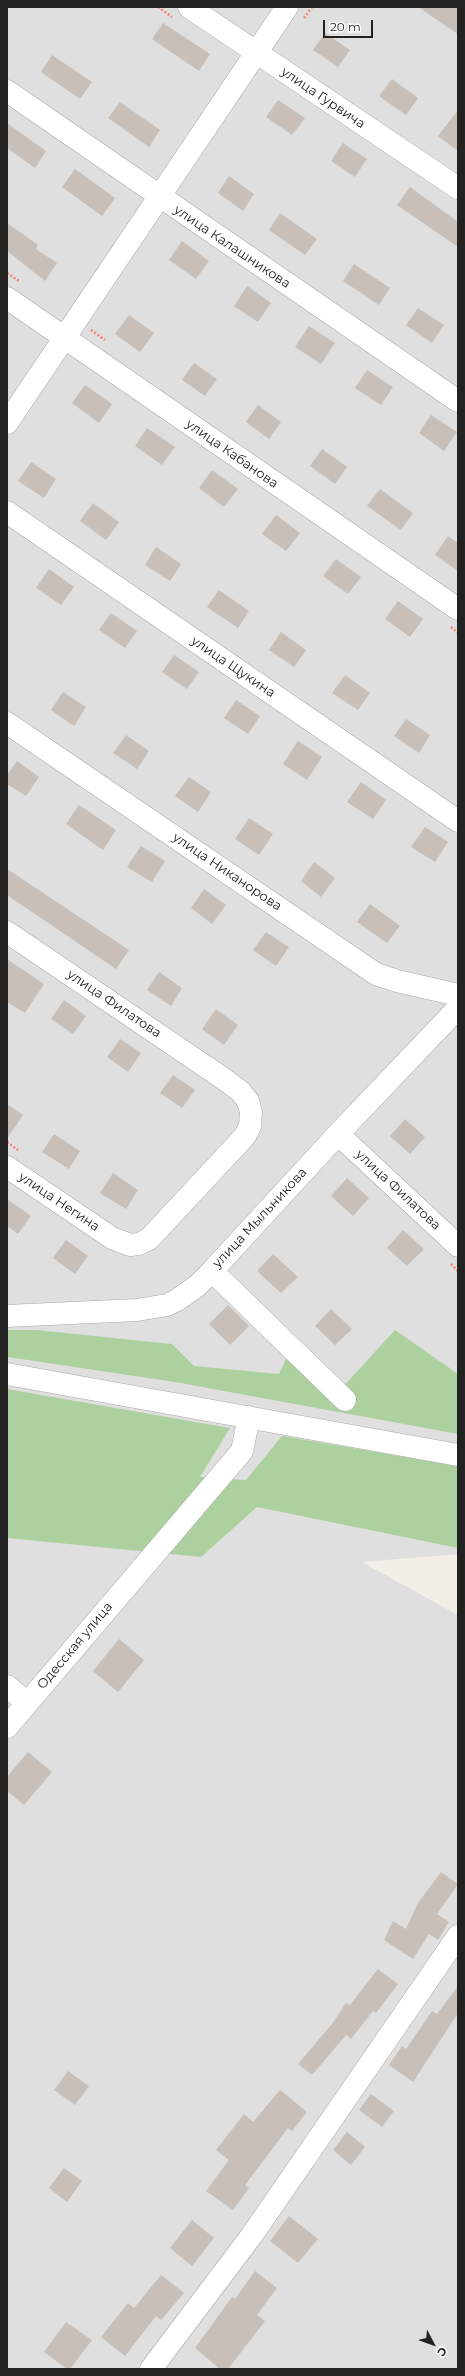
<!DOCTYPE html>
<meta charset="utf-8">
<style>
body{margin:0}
#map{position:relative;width:465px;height:2376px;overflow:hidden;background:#f2efe9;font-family:Montserrat,sans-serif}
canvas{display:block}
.frame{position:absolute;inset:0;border:8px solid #222;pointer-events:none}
.north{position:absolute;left:413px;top:2324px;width:40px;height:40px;-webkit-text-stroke:3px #fff;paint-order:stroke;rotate:131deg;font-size:11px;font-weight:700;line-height:16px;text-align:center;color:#222}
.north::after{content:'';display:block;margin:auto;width:14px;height:18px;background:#222;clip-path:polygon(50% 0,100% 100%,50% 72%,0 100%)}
.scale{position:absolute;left:323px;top:20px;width:50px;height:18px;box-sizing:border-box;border:2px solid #222;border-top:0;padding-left:5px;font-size:12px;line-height:14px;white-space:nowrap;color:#222;-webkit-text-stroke:3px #fff;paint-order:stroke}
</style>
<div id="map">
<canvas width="465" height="2376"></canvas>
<div class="frame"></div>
<div class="north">С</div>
<div class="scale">20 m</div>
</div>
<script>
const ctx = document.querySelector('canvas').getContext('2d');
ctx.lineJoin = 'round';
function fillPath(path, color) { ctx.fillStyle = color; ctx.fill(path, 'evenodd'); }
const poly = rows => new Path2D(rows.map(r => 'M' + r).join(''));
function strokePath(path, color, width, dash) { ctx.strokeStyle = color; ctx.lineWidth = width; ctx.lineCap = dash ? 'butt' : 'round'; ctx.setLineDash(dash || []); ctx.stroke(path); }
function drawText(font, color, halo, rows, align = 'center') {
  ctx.font = font + ' Montserrat,sans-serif'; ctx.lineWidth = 4; ctx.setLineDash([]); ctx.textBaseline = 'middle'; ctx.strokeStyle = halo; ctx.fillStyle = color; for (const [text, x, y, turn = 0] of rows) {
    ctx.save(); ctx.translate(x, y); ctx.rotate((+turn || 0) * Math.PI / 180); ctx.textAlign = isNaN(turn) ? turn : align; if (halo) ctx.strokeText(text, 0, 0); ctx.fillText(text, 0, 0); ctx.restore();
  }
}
const residential = poly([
 [7,7,458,7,458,1554,362,1562,458,1615,458,2369,7,2369]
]);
const forest = poly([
 [7,1330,36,1330,172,1344,194,1366,279,1374,286,1359,342,1388,395,1330,458,1374,458,1434,175,1382,7,1357],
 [7,1389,230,1428,200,1477,246,1480,282,1436,458,1466,458,1548,257,1507,201,1557,7,1538]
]);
const building = poly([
 [418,7,458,7,458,34],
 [163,23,210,54,199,71,152,39],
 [325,33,350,50,338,67,313,50],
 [52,55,92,82,80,99,41,72],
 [392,79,418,98,406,115,379,96],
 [278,100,305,118,292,135,266,117],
 [120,102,160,130,149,147,108,118],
 [458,110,458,151,438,136],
 [7,123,46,151,35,168,7,148],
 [343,143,367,159,355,177,331,161],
 [75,169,115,198,102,216,62,187],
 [229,176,254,194,243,211,218,193],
 [410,187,458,222,458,247,397,205],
 [280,213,317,239,305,255,269,230],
 [7,223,38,245,36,249,57,263,45,281,7,251],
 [182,241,209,261,196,279,169,260],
 [354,264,390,288,379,305,343,281],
 [247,286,271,303,258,322,234,306],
 [418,308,444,325,432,343,406,325],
 [129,315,154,333,140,352,115,334],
 [309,326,335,343,321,364,295,347],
 [194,363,217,379,205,396,182,380],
 [367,370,393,387,381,405,355,388],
 [85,385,112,404,99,423,72,403],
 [258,405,281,422,269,439,246,422],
 [431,415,457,432,444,451,419,433],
 [147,428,175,447,162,465,135,446],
 [322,449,347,467,335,484,310,466],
 [31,462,56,479,44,498,18,481],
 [212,470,238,489,224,507,199,488],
 [380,489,413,513,401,530,367,506],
 [93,503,119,522,106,540,80,521],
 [276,515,300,533,286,551,262,534],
 [448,536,458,543,458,571,435,555],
 [156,547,181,564,170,581,145,565],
 [336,559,361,577,348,594,323,576],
 [49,569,74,587,61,605,36,588],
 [219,590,249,611,238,628,207,607],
 [398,601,423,619,410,637,385,619],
 [111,613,137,631,125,648,99,630],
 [281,632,306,650,294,667,269,650],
 [174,655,199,672,187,689,162,672],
 [345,675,370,693,358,710,332,693],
 [63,692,86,707,74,726,51,710],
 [236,700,260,716,248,734,224,718],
 [406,719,430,735,419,753,394,736],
 [126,735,149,751,137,769,113,753],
 [298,741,322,757,307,780,283,764],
 [17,761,39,777,26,796,7,784,7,775],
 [189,777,211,792,198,812,175,796],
 [361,782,386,800,373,819,347,802],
 [79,805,116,830,103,850,66,824],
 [249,818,273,834,259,855,235,839],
 [425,827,448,842,435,862,411,847],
 [141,846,165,861,152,882,127,867],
 [314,862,335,878,321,897,301,881],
 [7,869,129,950,116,969,7,895],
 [204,889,226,905,212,924,191,908],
 [370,904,400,926,387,943,357,922],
 [266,932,289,947,276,966,253,950],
 [7,959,44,984,25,1013,7,1002],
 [159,972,182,988,171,1006,147,990],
 [64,1000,86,1016,73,1034,51,1019],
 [216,1009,238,1025,224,1045,202,1029],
 [120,1039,141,1053,128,1072,107,1057],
 [173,1075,195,1090,182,1108,160,1093],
 [7,1104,23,1115,7,1139],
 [405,1119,425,1137,410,1154,390,1136],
 [54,1134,80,1151,69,1169,42,1152],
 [113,1173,138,1190,126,1209,100,1193],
 [347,1178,369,1198,353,1216,331,1196],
 [7,1199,31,1216,18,1234,7,1226],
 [403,1230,424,1249,407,1266,387,1248],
 [66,1240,88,1256,75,1274,53,1258],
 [273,1254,298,1277,281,1293,257,1271],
 [228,1305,249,1326,230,1345,209,1324],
 [331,1309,352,1329,335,1345,315,1326],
 [119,1639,144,1660,118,1692,93,1671],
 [28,1752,52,1772,24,1805,7,1791,7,1777],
 [441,1872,458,1884,437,1914,449,1922,438,1940,429,1934,413,1959,384,1940,393,1921,406,1929,418,1903],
 [378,1969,398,1984,376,2013,373,2011,351,2039,346,2035,312,2075,298,2064,332,2024,346,2003,350,2005],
 [458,1986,458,2013,413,2082,389,2065,402,2046,406,2049,432,2011,437,2014],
 [68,2071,89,2086,75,2105,54,2090],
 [280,2090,307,2112,292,2131,288,2128,245,2185,249,2188,233,2210,206,2191,229,2160,216,2150,244,2114,253,2122],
 [371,2094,394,2111,382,2127,359,2110],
 [347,2132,365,2147,351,2165,333,2150],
 [64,2168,82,2181,67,2202,49,2188],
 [289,2216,318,2239,298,2263,270,2241],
 [192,2220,214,2238,192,2266,170,2248],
 [255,2271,277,2288,257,2315,265,2321,228,2369,220,2369,195,2348,232,2297,235,2299],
 [161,2275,184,2293,161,2320,156,2316,125,2356,101,2337,128,2303,134,2308],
 [66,2322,92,2340,70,2369,67,2369,44,2352]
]);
const path = poly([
 [158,7,172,17],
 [304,18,312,7],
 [7,273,19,281],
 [91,330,105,340],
 [451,627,458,633],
 [7,1142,18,1150],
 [451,1264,458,1271]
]);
const minor = poly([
 [189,7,458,188],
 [7,91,458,401],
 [7,298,458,609],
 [7,423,287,7],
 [7,512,458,821],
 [7,723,376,974,397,981,458,995],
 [7,932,221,1077,240,1091,248,1101,251,1112,250,1126,245,1136,149,1239,139,1244,130,1245,112,1238,7,1167],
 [338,1134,458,1246],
 [212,1271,345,1400],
 [7,1316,137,1310,167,1305,177,1300,197,1286,212,1271,338,1134,458,1008],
 [7,1374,458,1455],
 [7,1686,27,1703],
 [7,1727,242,1451,249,1417],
 [151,2369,252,2235,458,1936]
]);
const streetNames = [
 ["улица Гурвича",323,98,34],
 ["улица Калашникова",232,247,34],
 ["улица Кабанова",232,454,35],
 ["улица Щукина",233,667,34],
 ["улица Никанорова",227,872,34],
 ["улица Филатова",114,1004,34],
 ["улица Филатова",398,1190,43],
 ["улица Негина",59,1202,34],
 ["улица Мыльникова",260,1218,-47],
 ["Одесская улица",75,1646,-50]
];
fillPath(residential, '#e0dfdf');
fillPath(forest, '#add19e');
fillPath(building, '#c7bfb8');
strokePath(minor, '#a9a9a9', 23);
strokePath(path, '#fa8072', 2.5, [2, 2]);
strokePath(minor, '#fff', 22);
drawText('13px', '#222', '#fff', streetNames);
</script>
